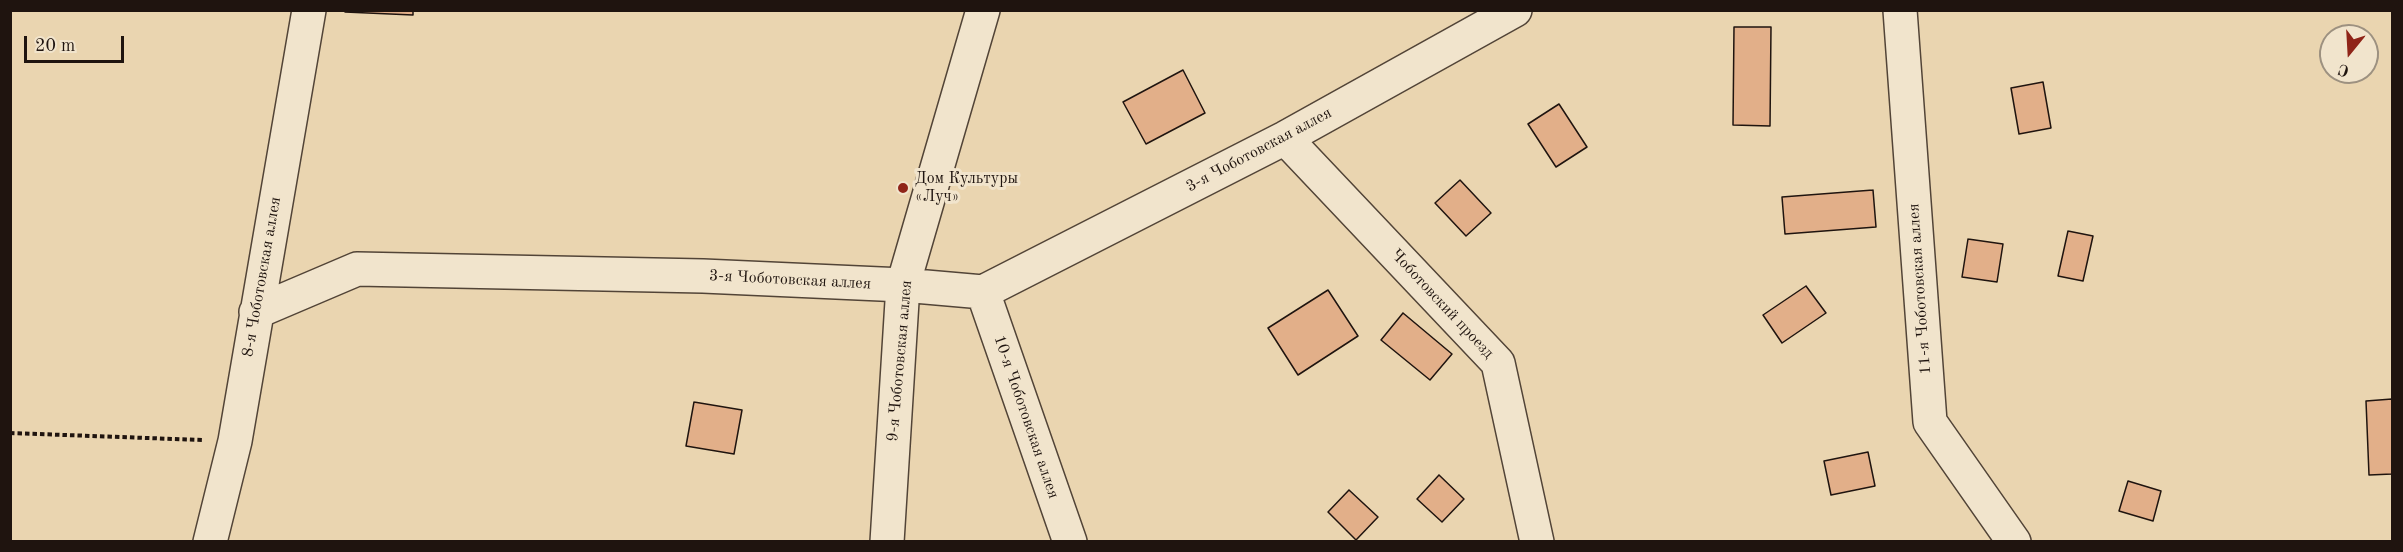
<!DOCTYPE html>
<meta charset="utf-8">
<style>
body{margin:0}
#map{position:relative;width:2403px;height:552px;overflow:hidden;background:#ead5b0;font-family:"Old Standard TT",serif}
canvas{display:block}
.frame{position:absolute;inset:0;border:12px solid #1f140f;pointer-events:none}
.north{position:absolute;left:2319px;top:24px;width:60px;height:60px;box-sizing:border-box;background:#f1e4cc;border:2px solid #9d9180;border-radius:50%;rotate:198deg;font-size:16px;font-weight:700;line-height:24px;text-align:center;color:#1f140f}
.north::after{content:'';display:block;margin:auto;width:21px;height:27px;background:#8f2418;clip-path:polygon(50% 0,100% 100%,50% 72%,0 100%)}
.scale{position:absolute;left:24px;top:36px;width:100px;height:27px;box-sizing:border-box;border:3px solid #1f140f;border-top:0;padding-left:8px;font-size:18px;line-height:21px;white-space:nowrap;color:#1f140f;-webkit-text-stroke:4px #f1e4cc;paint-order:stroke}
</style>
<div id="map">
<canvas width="2403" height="552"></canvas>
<div class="frame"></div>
<div class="north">С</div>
<div class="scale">20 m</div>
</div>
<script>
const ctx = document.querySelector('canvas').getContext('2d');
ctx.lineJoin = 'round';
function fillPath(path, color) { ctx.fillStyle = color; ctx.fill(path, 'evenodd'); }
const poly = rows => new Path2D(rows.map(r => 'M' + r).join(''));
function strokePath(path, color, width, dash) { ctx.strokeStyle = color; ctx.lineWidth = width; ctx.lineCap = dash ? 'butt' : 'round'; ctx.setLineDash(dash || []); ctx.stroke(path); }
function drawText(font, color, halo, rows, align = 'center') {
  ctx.font = font + ' "Old Standard TT",serif'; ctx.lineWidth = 6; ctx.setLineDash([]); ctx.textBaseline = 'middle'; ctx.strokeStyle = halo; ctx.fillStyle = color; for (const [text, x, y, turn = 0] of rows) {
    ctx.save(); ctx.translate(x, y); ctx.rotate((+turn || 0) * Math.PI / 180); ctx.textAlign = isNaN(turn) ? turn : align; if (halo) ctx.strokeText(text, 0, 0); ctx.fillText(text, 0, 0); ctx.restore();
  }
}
const building = poly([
 [345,10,413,10,413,15,345,12,345,10],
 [1734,27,1771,27,1770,126,1733,125,1734,27],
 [1183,70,1205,113,1146,144,1123,102,1183,70],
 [2043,82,2051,128,2019,134,2011,88,2043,82],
 [1559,104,1587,147,1556,167,1528,124,1559,104],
 [1460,180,1491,213,1466,236,1435,203,1460,180],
 [1873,190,1876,227,1785,234,1782,197,1873,190],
 [2068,231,2093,236,2083,281,2058,276,2068,231],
 [1968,239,2003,244,1997,282,1962,277,1968,239],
 [1806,286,1826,313,1782,343,1763,315,1806,286],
 [1328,290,1358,336,1298,375,1268,328,1328,290],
 [1403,313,1452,354,1430,380,1381,340,1403,313],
 [2392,399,2392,474,2369,475,2366,401,2392,399],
 [694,402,742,410,734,454,686,446,694,402],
 [1868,452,1875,486,1831,495,1824,461,1868,452],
 [1439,475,1464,499,1442,522,1417,499,1439,475],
 [2128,481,2161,491,2153,521,2119,511,2128,481],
 [1349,490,1378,517,1356,540,1328,512,1349,490]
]);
const path = poly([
 [10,433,202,440]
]);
const minor = poly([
 [1900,10,1930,422,2014,542],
 [1285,138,1498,363,1537,542],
 [983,292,1070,542],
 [256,312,357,269,703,276,903,285,983,292,1285,138,1515,10],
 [210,542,235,441,309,10],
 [887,542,903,285,983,10]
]);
const markers = [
 [903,188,6,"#8f2418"]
];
const streetNames = [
 ["3-я Чоботовская аллея",1259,150,-28],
 ["8-я Чоботовская аллея",262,277,-80],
 ["3-я Чоботовская аллея",790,280,3],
 ["11-я Чоботовская аллея",1920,289,-94],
 ["Чоботовский проезд",1442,304,47],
 ["9-я Чоботовская аллея",900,361,-85],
 ["10-я Чоботовская аллея",1026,417,71]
];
const poiNames = [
 ["Дом Культуры",915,179],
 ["«Луч»",915,197]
];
fillPath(building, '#e2af89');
strokePath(building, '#1f140f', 1.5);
strokePath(minor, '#524437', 36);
strokePath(path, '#1f140f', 4, [4.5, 3]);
strokePath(minor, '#f1e4cc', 33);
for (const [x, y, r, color] of markers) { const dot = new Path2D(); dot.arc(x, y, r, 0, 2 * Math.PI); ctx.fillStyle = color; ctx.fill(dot); strokePath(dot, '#f1e4cc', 2); }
drawText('16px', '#1f140f', '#f1e4cc', streetNames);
drawText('16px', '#1f140f', '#f1e4cc', poiNames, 'left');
</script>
